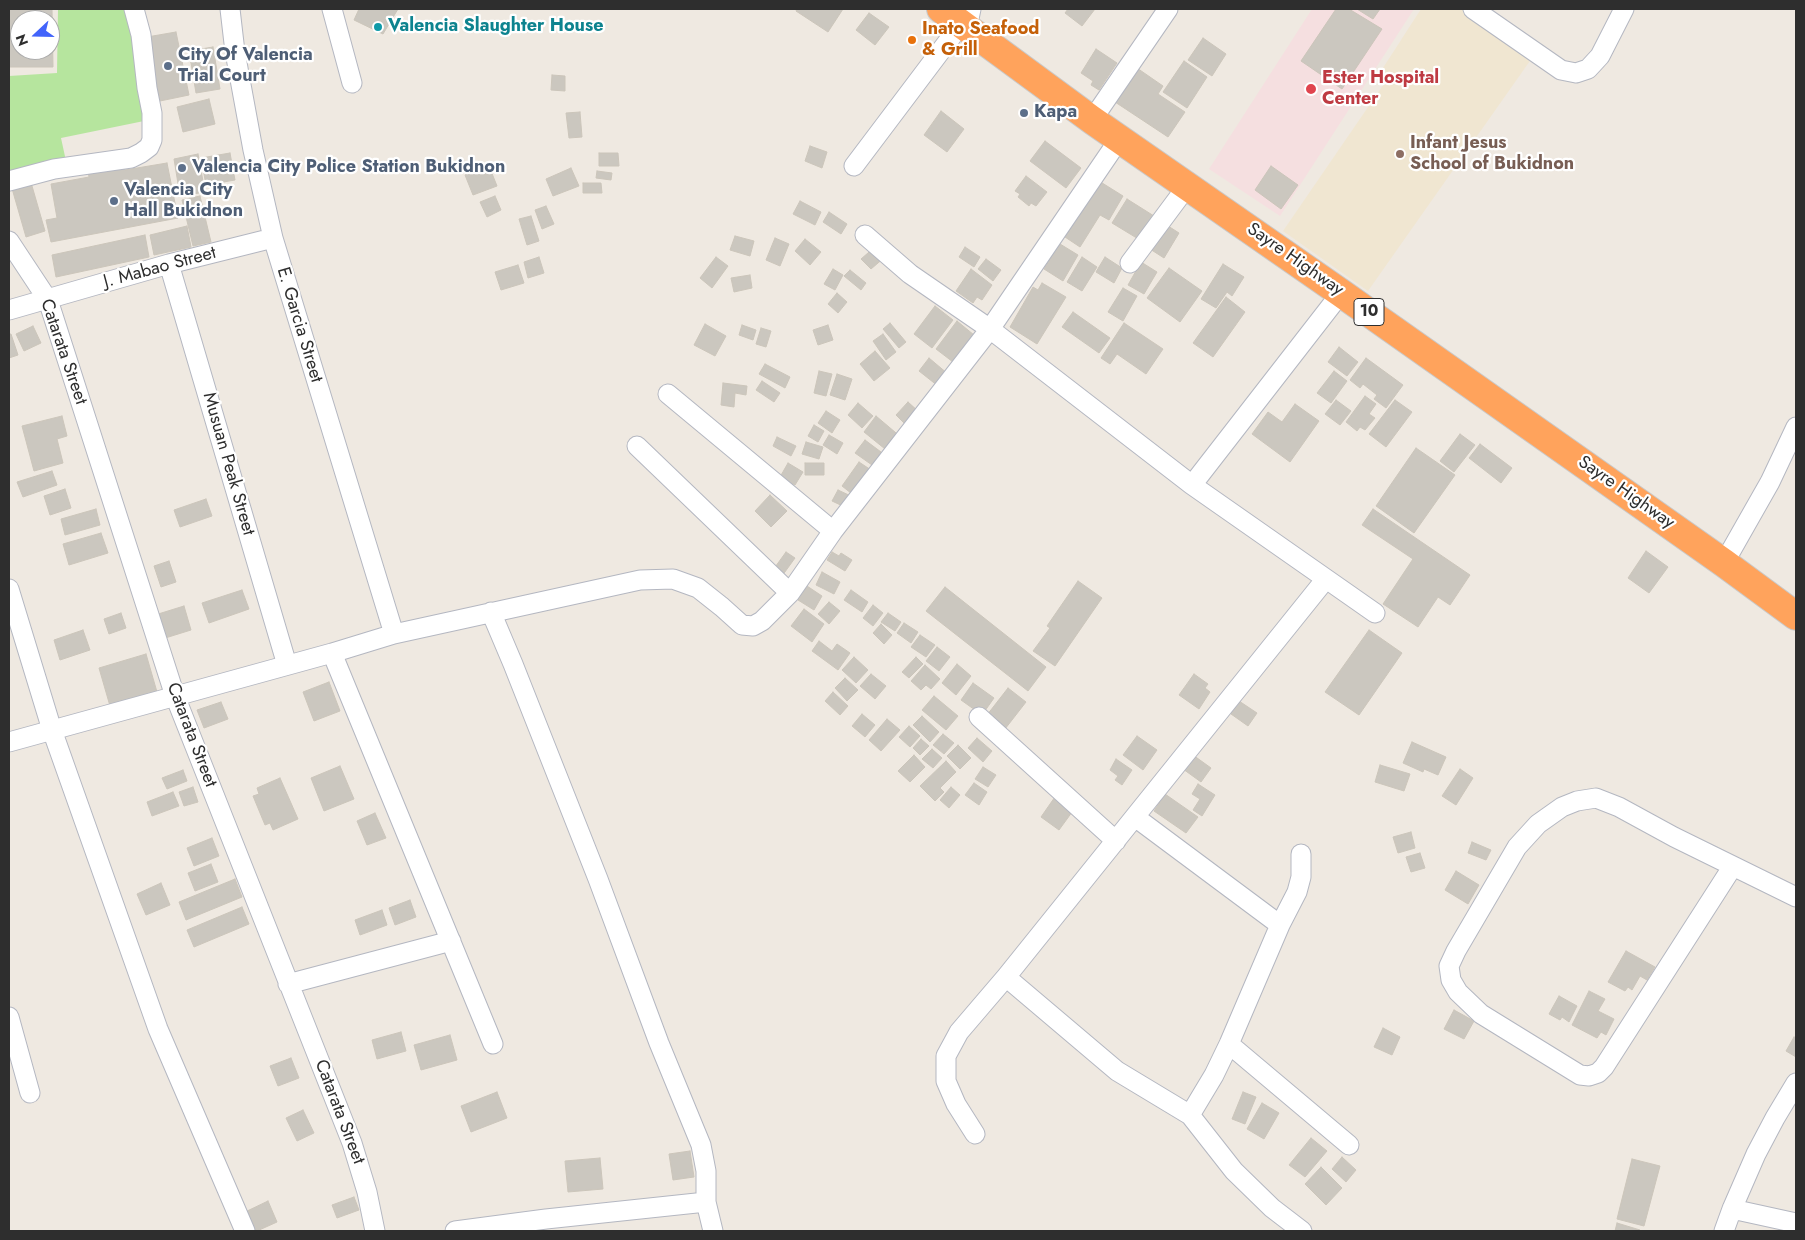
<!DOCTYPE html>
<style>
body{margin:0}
#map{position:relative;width:1805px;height:1240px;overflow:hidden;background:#efe9e1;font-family:Jost,sans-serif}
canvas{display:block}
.frame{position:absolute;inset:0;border:10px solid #2e2e2e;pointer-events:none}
.north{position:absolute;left:10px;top:10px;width:50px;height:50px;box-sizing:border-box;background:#fff;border:1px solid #ababab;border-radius:50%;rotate:249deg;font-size:14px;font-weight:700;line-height:20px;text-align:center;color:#2e2e2e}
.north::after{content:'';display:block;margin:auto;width:18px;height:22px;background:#4264fb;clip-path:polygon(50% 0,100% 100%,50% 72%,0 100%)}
</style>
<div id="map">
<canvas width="1805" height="1240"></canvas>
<div class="frame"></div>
<div class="north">N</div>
</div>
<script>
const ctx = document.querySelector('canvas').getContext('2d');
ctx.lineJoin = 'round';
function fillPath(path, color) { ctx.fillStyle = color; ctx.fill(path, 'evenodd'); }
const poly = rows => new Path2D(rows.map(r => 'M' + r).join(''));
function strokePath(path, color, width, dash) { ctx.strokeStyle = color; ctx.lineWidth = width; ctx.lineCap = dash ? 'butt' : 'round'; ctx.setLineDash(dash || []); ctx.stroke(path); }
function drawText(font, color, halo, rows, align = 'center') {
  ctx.font = font + ' Jost,sans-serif'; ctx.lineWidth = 4.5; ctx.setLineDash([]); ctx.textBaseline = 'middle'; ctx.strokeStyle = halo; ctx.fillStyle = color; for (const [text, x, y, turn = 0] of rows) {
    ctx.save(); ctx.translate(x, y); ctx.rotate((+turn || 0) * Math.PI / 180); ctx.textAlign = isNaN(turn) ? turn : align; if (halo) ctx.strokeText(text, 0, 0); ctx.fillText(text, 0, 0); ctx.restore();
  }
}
const education = poly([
 [1421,9,1461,9,1532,58,1368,291,1283,231,1388,78,1381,71]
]);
const medical = poly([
 [1312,9,1414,9,1280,216,1209,169]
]);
const green = poly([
 [58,9,127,9,135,28,144,121,61,138,66,161,9,176,9,76,57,73]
]);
const building = poly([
 [9,9,52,9,53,67,9,67,9,9],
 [20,20,50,20,50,50,20,50,20,20],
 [359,9,398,9,383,34,354,20,359,9],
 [797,9,843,9,828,32,796,11,797,9],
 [1068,9,1095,9,1082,26,1065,13,1068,9],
 [1336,9,1349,9,1382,29,1342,89,1301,61,1336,9],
 [1357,9,1380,9,1373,19,1357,9],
 [869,13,889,27,875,45,856,30,869,13],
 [176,32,189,95,160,101,147,37,176,32],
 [1203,38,1226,54,1212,76,1188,60,1203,38],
 [213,47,220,89,196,93,189,51,213,47],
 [1096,49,1117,63,1099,90,1091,85,1093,81,1081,73,1096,49],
 [1184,61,1207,77,1187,108,1163,92,1184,61],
 [1134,66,1163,86,1158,94,1185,112,1168,137,1112,100,1134,66],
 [552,75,565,76,565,91,551,90,552,75],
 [209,99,215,124,183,132,177,107,209,99],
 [941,111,964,129,947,152,924,135,941,111],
 [580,112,582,137,569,138,566,113,580,112],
 [1045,141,1081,168,1066,188,1030,161,1045,141],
 [810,146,827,152,822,168,805,161,810,146],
 [230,153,235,180,206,185,201,158,230,153],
 [599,153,618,153,619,166,599,166,599,153],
 [198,154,205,192,180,196,174,159,198,154],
 [167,163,178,218,51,242,46,220,57,218,51,184,89,177,88,171,124,165,125,170,167,163],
 [489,166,497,186,473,195,465,175,489,166],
 [1271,166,1298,185,1281,209,1255,190,1271,166],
 [571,168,579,186,553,196,546,179,571,168],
 [597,171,612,173,611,180,596,178,597,171],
 [1026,176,1047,192,1036,206,1031,203,1029,206,1018,197,1020,194,1015,191,1026,176],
 [30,179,45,231,26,237,11,185,30,179],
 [1099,181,1123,196,1109,220,1100,215,1080,247,1065,237,1099,181],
 [583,183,601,183,602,193,583,193,583,183],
 [200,196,211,242,193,246,182,200,200,196],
 [495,196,501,210,487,217,480,202,495,196],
 [1127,199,1154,216,1140,240,1112,223,1127,199],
 [800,201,821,212,815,225,793,214,800,201],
 [546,206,554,224,542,229,535,210,546,206],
 [829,212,847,224,841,234,823,222,829,212],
 [531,216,539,241,527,245,519,219,531,216],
 [1165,224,1179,233,1164,258,1150,249,1165,224],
 [187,226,191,247,154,255,150,235,187,226],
 [145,235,149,257,56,277,52,255,145,235],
 [735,236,754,241,750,256,730,250,735,236],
 [775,238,789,244,780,266,766,260,775,238],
 [805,239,821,252,810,265,795,251,805,239],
 [1060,244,1078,255,1063,281,1044,269,1060,244],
 [876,246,885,257,871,269,861,259,876,246],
 [965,247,980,257,974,267,959,257,965,247],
 [539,257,544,273,528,278,524,262,539,257],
 [716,257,728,266,712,288,700,278,716,257],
 [1082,257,1097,267,1082,291,1067,282,1082,257],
 [1105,257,1122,268,1114,283,1096,272,1105,257],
 [986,259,1001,270,993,281,978,269,986,259],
 [1141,262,1157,272,1144,294,1128,285,1141,262],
 [1223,264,1244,277,1232,296,1227,292,1216,308,1201,299,1223,264],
 [518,265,524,283,501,290,495,272,518,265],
 [1169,268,1202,291,1180,322,1147,298,1169,268],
 [833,269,843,275,835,290,824,284,833,269],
 [971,269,992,285,982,300,977,297,973,303,956,291,971,269],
 [850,270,866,283,861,290,844,276,850,270],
 [750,275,752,288,734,292,731,278,750,275],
 [1042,283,1066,297,1037,344,1010,327,1033,287,1038,290,1042,283],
 [1123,288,1137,296,1123,321,1108,312,1123,288],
 [837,293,847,302,838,313,828,304,837,293],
 [1226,297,1245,312,1213,357,1193,343,1226,297],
 [935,306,953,320,932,348,914,334,935,306],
 [1073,312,1110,338,1099,353,1062,327,1073,312],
 [957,321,974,335,953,362,936,349,957,321],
 [890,323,906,342,899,348,883,329,890,323],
 [1124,323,1163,349,1146,374,1117,354,1110,364,1101,358,1124,323],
 [705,324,726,336,715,356,694,345,705,324],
 [742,325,756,330,753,340,739,335,742,325],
 [828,325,833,340,818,345,813,330,828,325],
 [33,326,41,343,24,351,16,334,33,326],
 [761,328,771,331,766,347,756,344,761,328],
 [9,334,11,334,18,355,9,358,9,334],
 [883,334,896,352,886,360,873,341,883,334],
 [1339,347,1358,362,1347,376,1328,362,1339,347],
 [875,351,890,368,874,381,860,364,875,351],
 [929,358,948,374,938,386,919,371,929,358],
 [1366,358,1403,385,1386,408,1374,399,1377,395,1363,384,1360,388,1350,380,1366,358],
 [765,364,790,377,785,388,759,374,765,364],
 [819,371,832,374,826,396,814,393,819,371],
 [1334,371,1347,381,1331,403,1317,393,1334,371],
 [837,374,852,379,845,400,830,395,837,374],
 [762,381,780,393,774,402,756,390,762,381],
 [723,383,747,386,746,395,735,393,734,407,721,405,723,383],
 [1365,396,1376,404,1369,414,1375,418,1365,430,1360,427,1357,431,1346,422,1365,396],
 [1336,400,1351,411,1340,425,1325,414,1336,400],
 [1395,400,1412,412,1386,447,1369,434,1395,400],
 [908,402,918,411,906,425,896,415,908,402],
 [858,403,873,416,862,428,848,415,858,403],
 [1295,404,1319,421,1290,462,1252,434,1268,412,1282,422,1295,404],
 [826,411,840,420,832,433,818,423,826,411],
 [62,416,67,436,57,439,63,463,34,471,22,426,62,416],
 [876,416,902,438,890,453,864,432,876,416],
 [814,425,824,431,818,442,808,436,814,425],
 [1460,434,1475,445,1454,472,1440,461,1460,434],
 [829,435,843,443,837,454,823,445,829,435],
 [777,437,796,446,791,456,773,446,777,437],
 [865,440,881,452,872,465,855,453,865,440],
 [806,442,823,447,819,459,802,454,806,442],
 [1480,444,1512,468,1501,483,1469,458,1480,444],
 [1416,448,1455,475,1414,533,1376,506,1416,448],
 [859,462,874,472,856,497,842,486,859,462],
 [788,463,803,472,795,485,780,477,788,463],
 [805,463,824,463,824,475,805,475,805,463],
 [52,471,57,485,23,497,17,482,52,471],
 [65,489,71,508,50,515,44,496,65,489],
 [838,490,853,497,847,508,832,501,838,490],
 [770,495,787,511,771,527,755,511,770,495],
 [206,499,212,516,180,527,174,510,206,499],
 [96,509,100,525,65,535,61,519,96,509],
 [1373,509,1470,575,1450,605,1438,597,1418,627,1383,604,1413,559,1362,525,1373,509],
 [101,533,108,553,69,565,63,544,101,533],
 [1646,551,1668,567,1649,593,1628,578,1646,551],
 [786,552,795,558,782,576,773,570,786,552],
 [832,552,839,556,841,553,852,560,845,571,827,560,832,552],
 [169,561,176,582,161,587,154,566,169,561],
 [822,572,840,582,834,594,816,585,822,572],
 [1078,581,1102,598,1055,666,1033,651,1050,628,1047,626,1078,581],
 [807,586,822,596,814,610,798,600,807,586],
 [945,587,1046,667,1028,691,926,611,945,587],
 [242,590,249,609,209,623,202,603,242,590],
 [851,590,868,602,862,612,844,600,851,590],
 [829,602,840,611,829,624,818,614,829,602],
 [873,605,883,613,873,626,863,618,873,605],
 [184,606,191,630,162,639,155,615,184,606],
 [804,609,824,624,812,642,791,626,804,609],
 [121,613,126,628,109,634,104,619,121,613],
 [888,613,901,622,895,631,881,622,888,613],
 [904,623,918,632,911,643,897,633,904,623],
 [881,624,892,635,884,644,873,633,881,624],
 [83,630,90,650,60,660,54,640,83,630],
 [1369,630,1402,653,1359,715,1325,692,1369,630],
 [920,635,935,645,926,657,911,647,920,635],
 [819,641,832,651,837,644,850,653,838,670,812,651,819,641],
 [937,647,950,657,939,671,926,661,937,647],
 [146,654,157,692,110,706,99,668,146,654],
 [854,657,868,670,856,683,842,670,854,657],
 [916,657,923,664,909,678,902,672,916,657],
 [957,664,971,676,956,695,942,683,957,664],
 [925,665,940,679,931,689,926,685,921,690,911,681,925,665],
 [871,674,886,686,875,699,860,686,871,674],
 [1194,674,1208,684,1205,688,1210,692,1199,709,1179,695,1194,674],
 [845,678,858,690,847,701,835,688,845,678],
 [329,682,340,711,314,721,303,692,329,682],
 [973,683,994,698,982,715,961,700,973,683],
 [1008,688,1026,702,1005,729,987,715,1008,688],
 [833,692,848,706,840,715,825,701,833,692],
 [934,696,958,716,946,730,922,710,934,696],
 [1239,701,1257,713,1248,726,1231,714,1239,701],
 [221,702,228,719,204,728,197,710,221,702],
 [862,714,875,725,865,737,852,726,862,714],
 [922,716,939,732,930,742,913,725,922,716],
 [887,719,900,730,881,751,869,740,887,719],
 [909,726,920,736,910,747,899,737,909,726],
 [943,734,954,743,944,754,933,745,943,734],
 [1137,736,1157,750,1143,770,1123,755,1137,736],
 [977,738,992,751,983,762,968,748,977,738],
 [921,739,929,746,920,755,913,748,921,739],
 [1412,742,1446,757,1438,775,1424,769,1423,772,1403,763,1412,742],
 [958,745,971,758,960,769,947,756,958,745],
 [932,749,942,758,933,768,922,759,932,749],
 [914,755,925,767,910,782,898,771,914,755],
 [1193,755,1211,768,1201,782,1183,769,1193,755],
 [1116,759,1132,770,1122,785,1115,780,1118,776,1110,770,1116,759],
 [946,761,956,772,940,788,944,792,935,801,920,786,946,761],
 [1380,765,1410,774,1404,791,1375,782,1380,765],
 [340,766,354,799,324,811,311,778,340,766],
 [983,767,996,775,988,787,975,779,983,767],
 [1460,769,1473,778,1456,805,1442,796,1460,769],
 [183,770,187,781,167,789,162,778,183,770],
 [280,778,298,819,273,830,270,823,265,825,253,796,259,794,257,788,280,778],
 [974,783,987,792,979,805,965,795,974,783],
 [1198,784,1215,795,1202,816,1193,810,1200,799,1192,794,1198,784],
 [193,787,198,802,184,806,179,792,193,787],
 [951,787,960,795,949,808,940,800,951,787],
 [173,792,179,806,152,816,147,802,173,792],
 [1057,794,1075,808,1059,830,1041,817,1057,794],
 [1165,794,1198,817,1186,833,1154,811,1165,794],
 [375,813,386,838,367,845,357,821,375,813],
 [1411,832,1415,848,1398,853,1393,837,1411,832],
 [212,838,219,856,194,866,187,848,212,838],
 [1472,842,1491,850,1486,860,1468,853,1472,842],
 [1420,853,1425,868,1411,872,1406,857,1420,853],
 [211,864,218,882,195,891,188,873,211,864],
 [1456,871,1479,885,1468,904,1445,890,1456,871],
 [235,879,242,897,186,920,179,902,235,879],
 [161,883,170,905,146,915,137,894,161,883],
 [410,900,416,917,395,925,389,908,410,900],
 [242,907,249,924,194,947,187,930,242,907],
 [382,910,387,925,360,935,355,920,382,910],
 [1626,951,1655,967,1647,980,1640,976,1632,990,1628,987,1625,991,1608,982,1626,951],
 [1589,991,1605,999,1598,1011,1614,1019,1606,1035,1601,1032,1597,1038,1572,1025,1589,991],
 [1559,996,1577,1006,1569,1022,1562,1017,1560,1020,1549,1014,1559,996],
 [1454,1010,1474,1021,1464,1039,1444,1029,1454,1010],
 [1383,1028,1400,1037,1392,1055,1374,1047,1383,1028],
 [401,1032,406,1051,377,1059,372,1040,401,1032],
 [450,1035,457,1060,421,1070,414,1045,450,1035],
 [1794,1037,1796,1038,1796,1057,1786,1051,1794,1037],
 [291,1058,299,1078,278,1086,270,1066,291,1058],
 [497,1092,507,1118,471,1132,461,1106,497,1092],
 [1243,1092,1256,1097,1245,1124,1232,1119,1243,1092],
 [1262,1103,1279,1113,1264,1139,1247,1129,1262,1103],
 [303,1110,314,1133,297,1141,286,1118,303,1110],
 [1311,1138,1327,1151,1305,1177,1289,1165,1311,1138],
 [690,1151,694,1177,673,1180,669,1154,690,1151],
 [1342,1157,1356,1170,1346,1182,1332,1169,1342,1157],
 [600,1158,603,1189,568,1192,565,1161,600,1158],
 [1632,1159,1660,1166,1644,1226,1617,1219,1632,1159],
 [1321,1167,1342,1188,1326,1205,1305,1184,1321,1167],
 [354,1197,359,1210,337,1218,332,1205,354,1197],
 [268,1201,277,1222,257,1231,252,1231,243,1213,268,1201],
 [1617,1223,1640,1230,1640,1231,1615,1231,1617,1223]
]);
const minor = poly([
 [230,9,235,52,253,150,273,238,394,634],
 [332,9,352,83],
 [1473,9,1561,70,1576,73,1588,69,1600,56,1624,9],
 [967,28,971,9],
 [1092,120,1168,9],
 [854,166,961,24],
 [9,181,54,169,131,158,141,153,149,147,152,140,152,113,147,88,141,35,134,9],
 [865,235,910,274,990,329,1192,485,1375,613],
 [9,241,48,300,175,696,352,1143,367,1192,375,1231],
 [1130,263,1188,185],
 [169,264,287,665],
 [9,310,169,264,273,238],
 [668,394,833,531],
 [637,446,790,593],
 [1192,485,1341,293],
 [1724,563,1770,482,1796,427],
 [9,589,52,730,158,1029,245,1231],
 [491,612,513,664,598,879,659,1043,701,1145,706,1171,706,1202],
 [332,653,493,1044],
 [979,717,1116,841],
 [9,742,332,653,394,634,640,580,673,579,698,588,722,607,742,625,753,626,762,621,790,593,833,531,990,329,1120,138],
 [1135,817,1280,925,1297,892,1301,877,1301,854],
 [1733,866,1604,1067,1598,1073,1589,1076,1580,1075,1481,1014,1458,992,1451,980,1449,966,1456,951,1517,847,1538,824,1562,807,1577,801,1596,798,1619,807,1674,837,1796,897],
 [1006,977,1117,1071,1190,1115,1214,1075,1229,1044,1280,925],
 [288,984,451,941],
 [9,1017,30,1093],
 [1229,1044,1349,1145],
 [1190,1115,1234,1171,1272,1208,1302,1231],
 [975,1134,956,1104,946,1081,946,1056,959,1032,1006,977,1325,580],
 [1732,1209,1796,1223],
 [455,1231,546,1219,706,1202,713,1231],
 [1724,1231,1732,1209,1756,1154,1775,1118,1796,1083]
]);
const highway = poly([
 [941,9,1092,120,1341,293,1724,563,1796,616]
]);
const markers = [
 [378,27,5,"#0f9aa8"],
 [912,40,5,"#e8710a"],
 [168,66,5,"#5c6f8a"],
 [1311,89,6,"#e0444e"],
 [1024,113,5,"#5c6f8a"],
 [1400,154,5,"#8d6e63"],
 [182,168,5,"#5c6f8a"],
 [114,201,5,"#5c6f8a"]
];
const shields = [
 [1369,312,30]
];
const shieldNames = [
 ["10",1369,312]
];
const cultureNames = [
 ["Valencia Slaughter House",388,27]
];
const foodNames = [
 ["Inato Seafood",922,30],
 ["& Grill",922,51]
];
const serviceNames = [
 ["City Of Valencia",178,56],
 ["Trial Court",178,77],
 ["Kapa",1034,113],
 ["Valencia City Police Station Bukidnon",192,168],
 ["Valencia City",124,191],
 ["Hall Bukidnon",124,212]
];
const healthNames = [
 ["Ester Hospital",1322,79],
 ["Center",1322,100]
];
const educationNames = [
 ["Infant Jesus",1410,144],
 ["School of Bukidnon",1410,165]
];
const streetNames = [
 ["Sayre Highway",1295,260,35],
 ["J. Mabao Street",160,268,-15],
 ["E. Garcia Street",299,325,73],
 ["Catarata Street",63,352,71],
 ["Musuan Peak Street",228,464,74],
 ["Sayre Highway",1626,493,35],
 ["Catarata Street",191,735,69],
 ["Catarata Street",339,1112,69]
];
fillPath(education, '#f0e6d1');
fillPath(medical, '#f5dfe0');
fillPath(green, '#b6e59e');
fillPath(building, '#cbc7bf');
strokePath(building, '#cbc5ba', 1);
strokePath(minor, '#b4b7c1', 21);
strokePath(highway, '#c9c9c9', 30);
strokePath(minor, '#fff', 19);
strokePath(highway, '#ffa35c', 28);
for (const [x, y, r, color] of markers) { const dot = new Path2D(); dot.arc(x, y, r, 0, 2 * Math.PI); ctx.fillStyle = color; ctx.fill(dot); strokePath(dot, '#fff', 2); }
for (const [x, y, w] of shields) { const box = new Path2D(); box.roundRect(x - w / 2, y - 13.5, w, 27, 4); ctx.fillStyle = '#fff'; ctx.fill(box); strokePath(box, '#2e2e2e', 1); }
drawText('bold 16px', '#2e2e2e', null, shieldNames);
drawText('bold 18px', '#0d838f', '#fff', cultureNames, 'left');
drawText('bold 18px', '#c56008', '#fff', foodNames, 'left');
drawText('bold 18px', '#4e5e75', '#fff', serviceNames, 'left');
drawText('bold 18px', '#be3a42', '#fff', healthNames, 'left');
drawText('bold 18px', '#785e54', '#fff', educationNames, 'left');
drawText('18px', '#2e2e2e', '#fff', streetNames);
</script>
